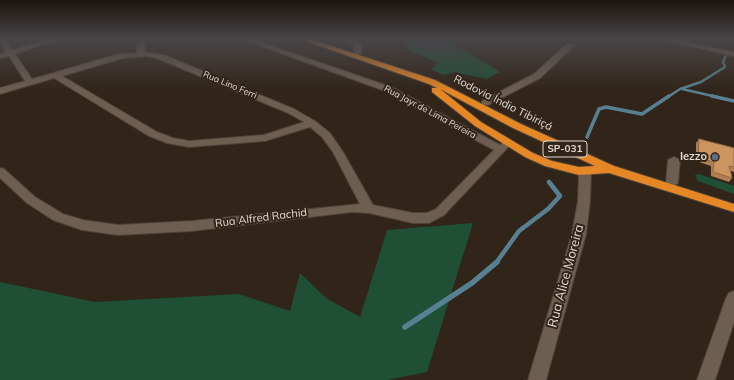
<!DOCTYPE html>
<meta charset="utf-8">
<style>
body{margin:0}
canvas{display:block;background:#312418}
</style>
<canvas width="734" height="380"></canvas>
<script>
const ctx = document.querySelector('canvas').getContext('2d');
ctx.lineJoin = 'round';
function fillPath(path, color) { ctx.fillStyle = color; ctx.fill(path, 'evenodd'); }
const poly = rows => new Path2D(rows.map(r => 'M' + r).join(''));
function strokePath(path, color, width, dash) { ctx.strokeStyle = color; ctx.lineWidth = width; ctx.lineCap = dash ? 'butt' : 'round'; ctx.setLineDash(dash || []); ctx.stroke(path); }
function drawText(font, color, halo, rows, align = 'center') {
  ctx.font = font + ' Mulish,sans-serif'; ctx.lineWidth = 4; ctx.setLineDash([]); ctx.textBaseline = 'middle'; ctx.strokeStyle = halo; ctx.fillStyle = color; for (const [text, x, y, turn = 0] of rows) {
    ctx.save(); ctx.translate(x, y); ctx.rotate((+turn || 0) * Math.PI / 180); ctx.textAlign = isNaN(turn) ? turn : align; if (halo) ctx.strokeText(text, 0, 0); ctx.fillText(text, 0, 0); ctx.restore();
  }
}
const green = poly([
 [404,39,445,39,500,72,486,79,455,72,443,75,431,69,438,63,407,49],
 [699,174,734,186,734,194,698,181,695,175],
 [473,223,427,372,387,380,0,380,0,282,95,302,239,294,290,311,300,273,326,298,360,317,387,230]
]);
const streamFar3 = poly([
 [682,89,717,97],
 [668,97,680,89,701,82,725,67,723,62,726,55]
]);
const streamFar2 = poly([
 [712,96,734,101],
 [587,137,599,109,606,107,642,114,669,96]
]);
const streamFar1 = poly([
 [496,263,519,231,548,209,560,196,549,182]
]);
const stream = poly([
 [405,327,472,283,497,262]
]);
const minor = poly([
 [0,39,4,39,12,50,50,39,60,39,15,54,32,79,119,54,137,53,137,42,144,40,145,52,164,55,294,109,315,121,330,133,343,152,373,205,413,213,427,213,436,209,494,150,385,91,242,39,251,39,391,87,500,145,507,140,512,143,444,215,429,223,413,223,369,213,352,212,192,231,118,235,82,230,53,220,27,203,0,178,0,168,4,169,35,197,63,214,83,220,118,225,192,221,360,204,333,152,322,137,310,127,265,141,189,147,167,143,149,136,54,78,0,94,0,88,25,81,9,56,0,58,0,54,6,52,0,43,0,39],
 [148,56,159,59,288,113,304,122,264,135,189,141,173,138,157,132,62,76,123,58,148,56],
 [342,39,352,39,359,41,362,46,361,54,355,54,353,44,342,39],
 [658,39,671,39,734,52,734,56,658,39],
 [568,43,575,45,540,78,488,105,482,105,482,101,534,74,568,43],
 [674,157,680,160,678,183,672,187,666,183,668,160,674,157],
 [585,167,591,171,590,201,586,234,546,380,528,380,572,234,578,201,579,171,585,167],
 [734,291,734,322,715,380,697,380,726,298,729,293,734,291]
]);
const highway = poly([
 [300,39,310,39,435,80,521,124,614,166,734,204,734,212,609,173,579,175,545,166,525,157,475,126,432,92,432,88,437,88,429,84,300,39],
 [440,89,513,128,595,166,579,167,552,161,533,153,481,122,440,89]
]);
const wall = poly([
 [699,139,734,148,734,172,731,171,732,178,729,182,711,176,711,166,696,161,696,143]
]);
const building = poly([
 [699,139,734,148,734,167,729,166,732,178,713,172,714,162,698,158,699,139]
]);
const markers = [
 [715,157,4,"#5c6f8a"]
];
const farStreetnames = [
 ["Rua Lino Ferri",230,85,23],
 ["Rua Jayr de Lima Pereira",430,112,28]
];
const shields = [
 [565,149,44]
];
const shieldNames = [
 ["SP-031",565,149]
];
const streetNames = [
 ["Rodovia Índio Tibiriçá",503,103,27],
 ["Rua Alfred Rachid",261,218,-7]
];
const poiNames = [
 ["Iezzo",707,157]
];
const nearStreetnames = [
 ["Rua Alice Moreira",566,276,-75]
];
fillPath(green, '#1f4f34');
strokePath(streamFar3, '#578192', 2.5);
strokePath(streamFar2, '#578192', 3.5);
strokePath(streamFar1, '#578192', 4.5);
strokePath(stream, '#578192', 5.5);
strokePath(minor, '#4d4239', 2);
strokePath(highway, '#4d4239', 2);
fillPath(minor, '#6e5e50');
fillPath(highway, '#e68726');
fillPath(wall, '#af7f52');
fillPath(building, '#cc945f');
strokePath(building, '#8f6842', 1);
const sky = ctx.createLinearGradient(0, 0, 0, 92);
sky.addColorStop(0, '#1b140d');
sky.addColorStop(0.42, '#484548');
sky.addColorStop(1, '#48454800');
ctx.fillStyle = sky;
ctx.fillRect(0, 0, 734, 92);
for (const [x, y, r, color] of markers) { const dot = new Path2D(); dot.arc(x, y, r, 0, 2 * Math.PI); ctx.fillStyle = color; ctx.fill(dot); strokePath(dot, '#312418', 1.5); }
drawText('9px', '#e2d9d1', '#312418', farStreetnames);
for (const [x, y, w] of shields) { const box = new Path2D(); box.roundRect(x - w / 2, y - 8, w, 16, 3); ctx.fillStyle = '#312418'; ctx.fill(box); strokePath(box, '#e2d9d1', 1); }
drawText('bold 10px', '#e2d9d1', null, shieldNames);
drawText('11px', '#e2d9d1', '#312418', streetNames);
drawText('bold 11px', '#e2d9d1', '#312418', poiNames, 'right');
drawText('13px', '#e2d9d1', '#312418', nearStreetnames);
</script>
